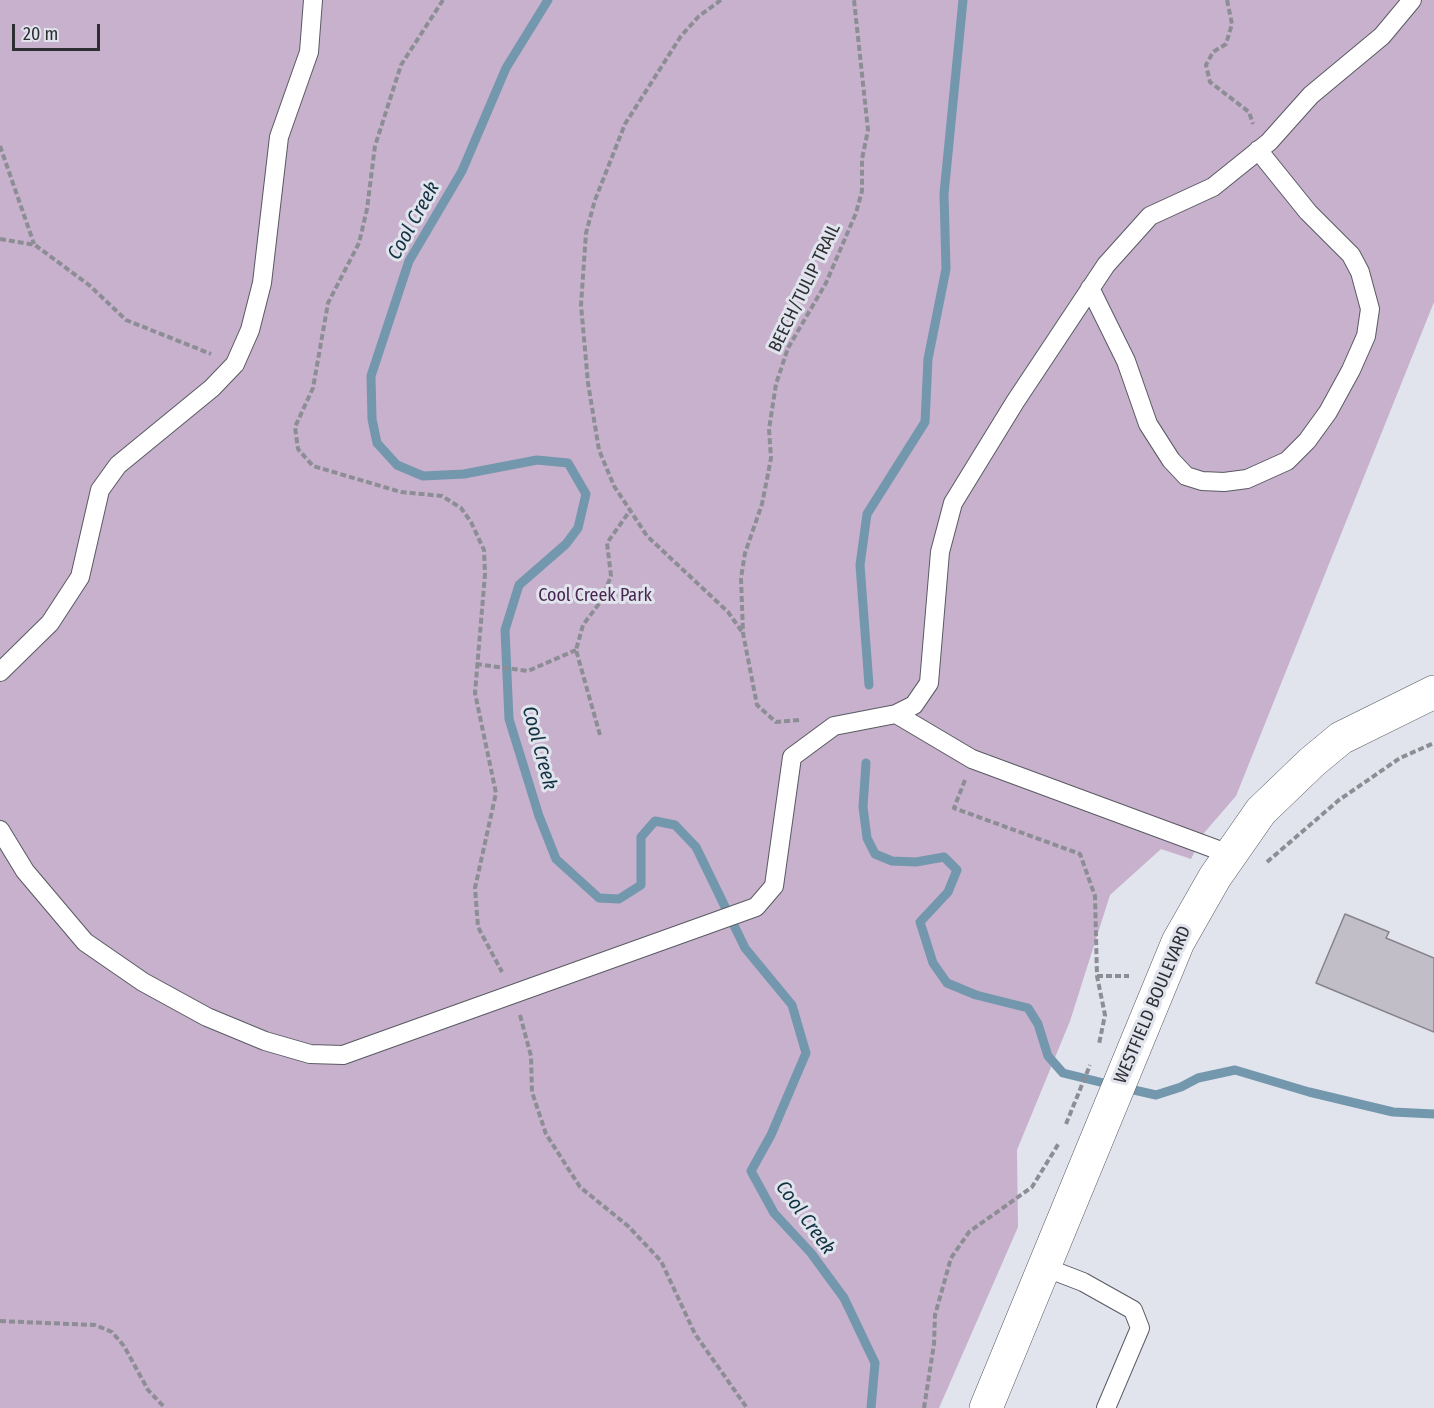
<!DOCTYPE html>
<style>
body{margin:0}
#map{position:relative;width:1434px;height:1408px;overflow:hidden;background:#e1e3ed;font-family:"Fira Sans Condensed",sans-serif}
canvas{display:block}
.scale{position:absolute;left:12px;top:24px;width:88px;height:27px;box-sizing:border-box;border:3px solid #2e2f33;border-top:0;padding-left:8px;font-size:18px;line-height:21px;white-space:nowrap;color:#2e2f33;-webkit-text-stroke:4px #e1e3ed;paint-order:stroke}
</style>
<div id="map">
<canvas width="1434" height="1408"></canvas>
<div class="scale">20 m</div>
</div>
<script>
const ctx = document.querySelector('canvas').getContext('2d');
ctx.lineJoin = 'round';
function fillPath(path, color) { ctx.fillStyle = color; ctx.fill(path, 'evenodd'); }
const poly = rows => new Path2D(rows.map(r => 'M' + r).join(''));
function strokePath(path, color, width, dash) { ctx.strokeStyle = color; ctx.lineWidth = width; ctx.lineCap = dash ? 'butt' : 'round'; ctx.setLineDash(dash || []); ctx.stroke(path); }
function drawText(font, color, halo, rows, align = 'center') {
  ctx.font = font + ' "Fira Sans Condensed",sans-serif'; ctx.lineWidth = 6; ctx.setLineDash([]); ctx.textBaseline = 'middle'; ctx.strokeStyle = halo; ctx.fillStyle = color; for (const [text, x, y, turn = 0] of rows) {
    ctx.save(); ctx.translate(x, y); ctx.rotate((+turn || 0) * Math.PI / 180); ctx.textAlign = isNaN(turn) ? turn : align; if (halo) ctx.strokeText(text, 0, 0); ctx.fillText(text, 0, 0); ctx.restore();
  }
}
const green = poly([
 [0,0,1434,0,1434,302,1236,796,1204,833,1191,859,1161,849,1110,895,1070,1021,1017,1150,1018,1227,939,1408,0,1408]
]);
const stream = poly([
 [548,0,506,68,462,171,409,261,371,376,372,419,377,443,397,465,423,476,464,474,537,460,568,463,586,494,578,528,566,544,519,585,505,630,509,719,539,816,556,859,599,898,619,899,641,885,641,837,655,821,675,825,696,847,745,948,792,1005,806,1053,771,1135,751,1171,774,1213,811,1253,844,1298,875,1363,871,1408],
 [869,685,860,565,867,514,925,422,928,359,946,269,944,194,963,0],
 [866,763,863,807,867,838,875,854,892,861,916,862,944,857,957,870,948,892,920,922,933,963,947,983,976,995,1028,1008,1038,1024,1048,1056,1063,1073,1112,1085],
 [1125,1088,1156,1095,1181,1087,1198,1078,1235,1070,1309,1092,1393,1112,1434,1114]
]);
const building = poly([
 [1345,914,1389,932,1386,938,1434,958,1434,1032,1316,983,1345,914]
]);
const path = poly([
 [443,0,401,65,375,146,367,209,359,243,328,303,313,388,295,427,298,449,313,466,401,492,442,496,461,508,471,522,484,550,485,574,475,693,496,793,475,888,478,927,502,972],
 [721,0,699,16,681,36,625,124,595,200,586,233,581,305,588,383,599,450,614,486,647,536,728,612,743,633],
 [1227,0,1232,24,1226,44,1213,52,1206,65,1210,82,1249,112,1253,124],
 [0,146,34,244],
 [0,239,35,245,89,285,126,320,211,354],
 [476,664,528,671,576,650],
 [799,720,776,722,757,705,743,633,741,578,745,553,762,504,767,479,771,458,769,429,776,384,788,348,826,283,856,213,862,191,862,159,868,130,854,0],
 [600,735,576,650,583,625,601,601,611,576,607,543,629,512],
 [965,780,954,808,1080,854,1095,896,1097,976,1105,1015,1099,1044],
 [1267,862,1339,800,1400,758,1434,743],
 [1097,976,1129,976],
 [520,1015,531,1056,532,1092,546,1134,580,1187,628,1226,661,1261,695,1334,747,1408],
 [1066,1124,1090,1065],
 [0,1321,95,1325,112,1332,124,1346,148,1390,165,1408],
 [924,1408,934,1344,935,1315,951,1258,969,1232,1032,1187,1059,1143]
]);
const service = poly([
 [1090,288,1126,361,1148,424,1171,460,1186,476,1202,481,1224,482,1247,479,1287,461,1307,441,1328,412,1351,370,1366,336,1370,309,1360,272,1351,255,1308,212,1258,150],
 [0,672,50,623,80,577,100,490,118,465,212,388,235,364,250,330,262,283,279,137,309,52,313,0],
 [896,714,972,759,1229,854],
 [0,830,25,871,85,942,143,982,207,1017,265,1041,310,1054,343,1055,756,907,774,886,792,757,834,726,896,714,914,705,929,683,940,552,953,503,1015,402,1106,265,1150,216,1213,187,1269,142,1311,95,1382,36,1412,0],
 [1044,1267,1083,1282,1133,1310,1140,1328,1106,1408]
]);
const tertiary = poly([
 [986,1408,1178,942,1215,877,1261,811,1312,762,1341,738,1434,692]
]);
const streetNames = [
 ["BEECH/TULIP TRAIL",805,288,-64],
 ["WESTFIELD BOULEVARD",1153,1005,-67]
];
const parkNames = [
 ["Cool Creek Park",595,596]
];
const waterNames = [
 ["Cool Creek",414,221,-61],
 ["Cool Creek",539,748,75],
 ["Cool Creek",805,1218,54]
];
fillPath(green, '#c7b1cc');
strokePath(stream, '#7397ac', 9);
fillPath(building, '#c1bec8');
strokePath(building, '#86838c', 1.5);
strokePath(service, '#595a63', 20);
strokePath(tertiary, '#595a63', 34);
strokePath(path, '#8d8e95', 4, [6, 3]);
strokePath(service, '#fff', 18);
strokePath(tertiary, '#fff', 33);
drawText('18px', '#2e2f33', '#e1e3ed', streetNames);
drawText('18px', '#482750', '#e1e3ed', parkNames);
drawText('italic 20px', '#0f3040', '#e1e3ed', waterNames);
</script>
